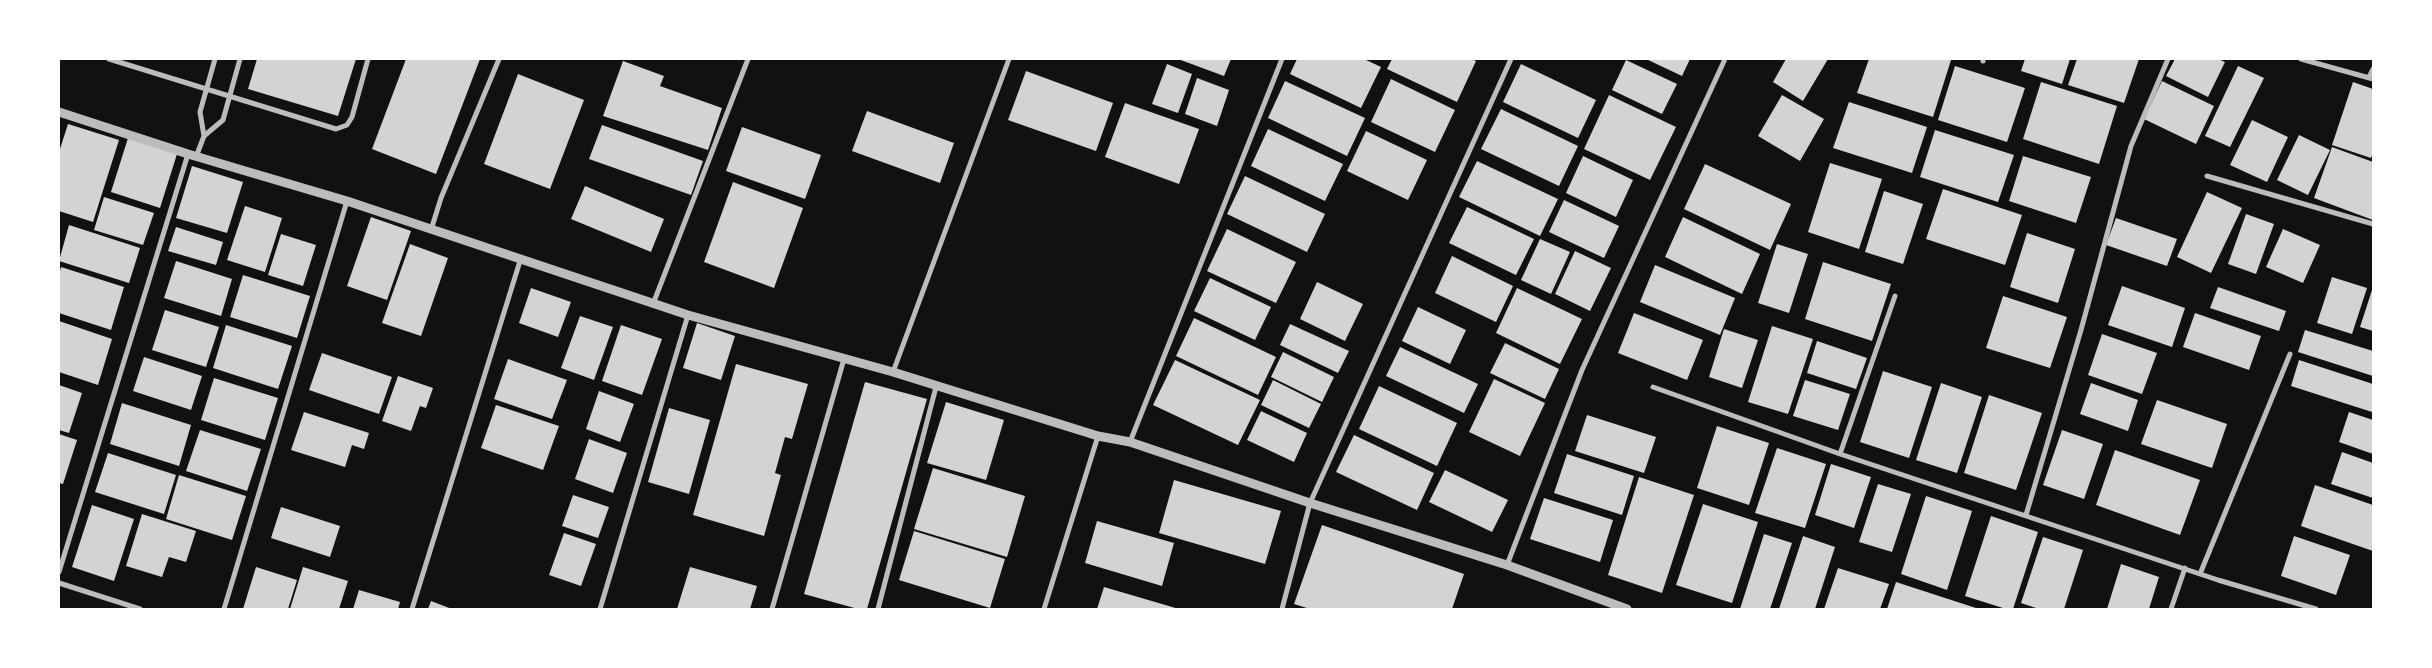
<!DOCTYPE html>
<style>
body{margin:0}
#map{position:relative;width:2432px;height:668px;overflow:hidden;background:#111;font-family:Overpass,sans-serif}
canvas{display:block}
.frame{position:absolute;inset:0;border:60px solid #fff;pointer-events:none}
</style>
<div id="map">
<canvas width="2432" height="668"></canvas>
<div class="frame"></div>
</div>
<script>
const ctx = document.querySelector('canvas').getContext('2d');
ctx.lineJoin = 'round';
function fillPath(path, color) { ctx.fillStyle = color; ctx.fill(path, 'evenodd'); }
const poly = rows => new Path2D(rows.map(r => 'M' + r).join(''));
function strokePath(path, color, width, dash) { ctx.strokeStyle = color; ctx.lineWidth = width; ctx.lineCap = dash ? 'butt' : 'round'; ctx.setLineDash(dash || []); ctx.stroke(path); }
const building = poly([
 [257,59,356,59,338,116,248,89],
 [406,59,480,59,436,174,372,149],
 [1178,59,1231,59,1224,76],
 [1297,59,1364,59,1381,67,1361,108,1290,74],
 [1392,59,1471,59,1476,61,1457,102,1387,69],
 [1646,59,1690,59,1682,76],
 [1786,59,1828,59,1803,101,1773,82],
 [1869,59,1951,60,1933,117,1857,93],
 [2025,59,2070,59,2062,84,2021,71],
 [2077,59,2139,59,2124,103,2068,85],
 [2175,59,2218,59,2225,62,2208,97,2166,76],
 [1626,60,1677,84,1662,114,1612,90],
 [623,61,664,76,660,86,722,108,708,150,603,116],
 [1167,64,1192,74,1178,113,1152,104],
 [1521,64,1596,100,1578,138,1503,102],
 [1955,66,2025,88,2007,142,1938,120],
 [2238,66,2264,78,2230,147,2205,136],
 [1026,71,1113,103,1096,151,1008,120],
 [518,74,584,100,550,189,484,164],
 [1197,78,1229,90,1217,126,1185,114],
 [1391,79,1455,110,1435,152,1371,122],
 [1285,81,1365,118,1347,156,1268,118],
 [2162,81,2214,106,2196,144,2144,119],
 [2041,82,2117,106,2099,164,2023,139],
 [2353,82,2373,89,2373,152,2371,158,2332,145],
 [1609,95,1676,127,1650,180,1584,149],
 [1782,95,1824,119,1800,161,1758,136],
 [1849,102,1927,127,1912,173,1833,148],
 [1125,103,1199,129,1179,184,1105,157],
 [1501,109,1578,146,1559,186,1481,149],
 [867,111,954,143,940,183,852,151],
 [2252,120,2288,137,2267,182,2230,165],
 [68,124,119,140,93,222,59,211,59,152],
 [602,125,703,161,691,195,589,159],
 [742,127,821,155,805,199,726,171],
 [1268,129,1343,164,1325,201,1251,166],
 [1935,130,2014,155,1998,202,1920,177],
 [1366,131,1427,160,1408,200,1347,171],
 [2299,135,2330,150,2308,195,2277,180],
 [128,138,177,154,160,208,111,192],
 [2332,147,2373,162,2373,220,2314,198],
 [1583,156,1633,180,1616,217,1566,193],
 [2023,156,2091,177,2076,223,2009,201],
 [1477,161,1558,199,1540,236,1459,197],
 [1830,163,1882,179,1859,249,1808,232],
 [1705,164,1791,204,1770,250,1684,209],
 [192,166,243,182,227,233,176,218],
 [1245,176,1325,214,1307,252,1227,214],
 [733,182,803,208,774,288,704,262],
 [585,186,664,219,651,252,571,219],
 [1943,189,2022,215,2005,265,1926,239],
 [1884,191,1923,204,1903,264,1865,252],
 [2207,192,2242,208,2211,273,2177,257],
 [104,197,154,213,143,245,94,230],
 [1564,200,1619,226,1604,258,1549,232],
 [245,206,282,218,265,272,227,260],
 [1467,207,1534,239,1516,275,1449,243],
 [2246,214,2274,224,2256,274,2228,264],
 [371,217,411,231,387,300,347,286],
 [1683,217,1760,254,1742,294,1665,257],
 [2116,218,2177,239,2167,266,2106,245],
 [69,225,140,248,129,283,59,261],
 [176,227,223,242,216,265,168,251],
 [1227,229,1296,262,1276,303,1207,271],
 [2283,229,2320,245,2303,283,2266,267],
 [2027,233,2075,249,2058,303,2010,287],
 [281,234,316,245,303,286,268,275],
 [1540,239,1570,252,1551,294,1521,280],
 [410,244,448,258,421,336,382,323],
 [1777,244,1808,254,1789,313,1758,303],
 [1575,251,1611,268,1590,311,1555,294],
 [1452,256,1513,286,1496,322,1435,293],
 [176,261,232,279,221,316,164,298],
 [1823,262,1891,284,1872,341,1805,319],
 [1655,265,1735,298,1720,335,1640,302],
 [61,267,124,287,111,330,59,313,59,275],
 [243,275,310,296,297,338,230,317],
 [2332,277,2367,288,2352,334,2317,323],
 [1210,278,1271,307,1255,340,1194,311],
 [1317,282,1363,304,1345,341,1300,319],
 [2122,286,2185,308,2172,347,2108,325],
 [2218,287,2286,311,2279,331,2210,308],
 [2373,287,2373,331,2360,327],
 [531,288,571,302,558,337,519,323],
 [1517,288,1582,319,1560,364,1496,333],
 [2003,296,2067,317,2050,368,1986,348],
 [1418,307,1466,330,1450,364,1402,341],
 [165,310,219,327,206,367,152,350],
 [1634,313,1703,340,1687,380,1618,353],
 [2195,313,2261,336,2249,370,2183,347],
 [580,316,613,327,594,380,561,368],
 [1194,318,1276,357,1258,395,1176,356],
 [59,321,112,339,98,385,59,372],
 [697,323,735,336,721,380,683,368],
 [1290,324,1349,351,1338,373,1280,345],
 [226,325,292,346,278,389,213,368],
 [621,325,662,339,642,395,602,381],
 [1772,326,1813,339,1788,414,1748,402],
 [1724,329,1758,340,1742,388,1709,377],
 [2305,330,2373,351,2373,376,2298,352],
 [2102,334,2157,353,2142,394,2088,375],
 [1817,341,1867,358,1856,389,1807,373],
 [1505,343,1559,369,1545,399,1490,373],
 [1400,347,1478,384,1464,413,1386,376],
 [1283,352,1334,377,1322,402,1271,377],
 [322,353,392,377,379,414,309,390],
 [144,357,202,376,191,410,133,391],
 [508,359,567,380,552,419,494,399],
 [1175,360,1260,400,1238,445,1153,405],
 [2299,360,2373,384,2372,412,2291,386],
 [736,364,808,384,792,439,785,437,775,473,781,475,764,536,693,515],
 [1883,371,1932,387,1909,458,1860,442],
 [398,376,433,388,426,408,420,406,411,431,382,421],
 [214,378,278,398,265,440,201,420],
 [1494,379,1545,403,1520,456,1469,432],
 [1273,380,1321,404,1309,428,1261,405],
 [1805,380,1850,394,1838,430,1793,416],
 [865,382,927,399,867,609,858,609,804,594],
 [1941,383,1982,397,1957,473,1916,460],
 [2091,383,2138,400,2128,431,2080,414],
 [59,385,82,393,69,433,59,430],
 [1379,386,1457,423,1437,466,1359,429],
 [599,391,634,404,620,442,586,429],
 [1989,395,2042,413,2016,490,1964,473],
 [2157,400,2227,424,2212,468,2141,444],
 [946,402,1004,420,986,480,927,463],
 [122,403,191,425,179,466,110,444],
 [496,405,559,426,543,470,481,448],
 [669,408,710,420,689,494,648,482],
 [1261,411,1307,433,1294,462,1247,440],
 [304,412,369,433,364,449,352,445,345,467,291,450],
 [2349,412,2373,420,2373,454,2339,442],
 [1587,415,1656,437,1644,473,1575,451],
 [1717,426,1769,443,1749,505,1697,488],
 [200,430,261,449,247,491,186,471],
 [2062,430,2103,444,2084,499,2043,485],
 [59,434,77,440,63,484,59,483],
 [1354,435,1434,473,1417,510,1336,472],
 [589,439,627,453,613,493,575,479],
 [1777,448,1826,464,1805,528,1755,513],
 [2115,450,2200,480,2180,535,2096,505],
 [2342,452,2373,463,2373,498,2331,484],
 [108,453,176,475,164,514,95,492],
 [1567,454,1634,476,1622,515,1554,493],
 [1831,464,1871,477,1854,528,1815,515],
 [933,468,1025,496,1007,557,914,529],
 [1445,470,1508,500,1492,532,1429,502],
 [179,475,246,496,232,540,166,519],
 [1639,477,1694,495,1662,593,1608,575],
 [1174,480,1281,511,1265,564,1159,533],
 [1878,484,1911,494,1892,552,1859,542],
 [2315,485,2373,505,2373,551,2301,526],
 [573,495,609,507,598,538,562,526],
 [1926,496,1972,511,1947,590,1901,574],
 [1544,498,1613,520,1600,562,1530,539],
 [1703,504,1758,522,1732,603,1676,585],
 [92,505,134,519,114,581,72,567],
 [281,507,340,526,330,557,271,538],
 [142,514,196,531,186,562,169,557,162,577,126,566],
 [1991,516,2038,532,2013,609,2006,609,1965,596],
 [1097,521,1174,543,1162,586,1085,563],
 [1322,525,1464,574,1452,609,1310,609,1294,604],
 [914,531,1005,559,990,608,899,580],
 [564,533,596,544,581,586,549,575],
 [1764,534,1792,543,1770,609,1740,609],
 [1803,536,1835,547,1815,609,1779,609],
 [2294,536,2350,555,2336,595,2281,576],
 [2043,537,2083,550,2064,609,2039,609,2021,603],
 [2121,564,2159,577,2149,609,2107,609],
 [256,567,297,580,288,609,243,609],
 [303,567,348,581,339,609,290,609],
 [690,567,757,586,750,609,677,609],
 [1838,568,1889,584,1880,609,1824,609],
 [1896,582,1979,609,1887,609],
 [1104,587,1179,609,1097,609],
 [359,590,400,602,398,609,353,609],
 [431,601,452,609,428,609]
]);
const minor = poly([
 [109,59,336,129,347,125,352,117,368,59],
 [2301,59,2373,79],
 [1983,61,1983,59],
 [2369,77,2373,69],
 [204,136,200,112,215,59],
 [196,157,204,136,223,120,240,59],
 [2207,176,2373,224],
 [431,230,441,198,499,59],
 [653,304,748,59],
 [893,372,1009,59],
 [1653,387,1840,454,2218,580,2316,609],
 [1130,442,1282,59],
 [1840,454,1895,296],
 [2026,515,2081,330,2131,146,2168,59],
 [1507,565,1582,370,1725,59],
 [59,572,188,154],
 [2200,574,2290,354],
 [59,583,140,609],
 [224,609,347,201],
 [412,609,520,261],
 [600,609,688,315],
 [772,609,844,359],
 [878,609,936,387],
 [1044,609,1098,436],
 [1282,609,1310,503,1511,59],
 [2171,609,2185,568]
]);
const tertiary = poly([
 [59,112,188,154,347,201,688,315,893,372,1098,436,1130,442,1310,503,1507,565,1627,609]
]);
fillPath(building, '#d3d3d3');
strokePath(minor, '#bcbcbc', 5);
strokePath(tertiary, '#bcbcbc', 9);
</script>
